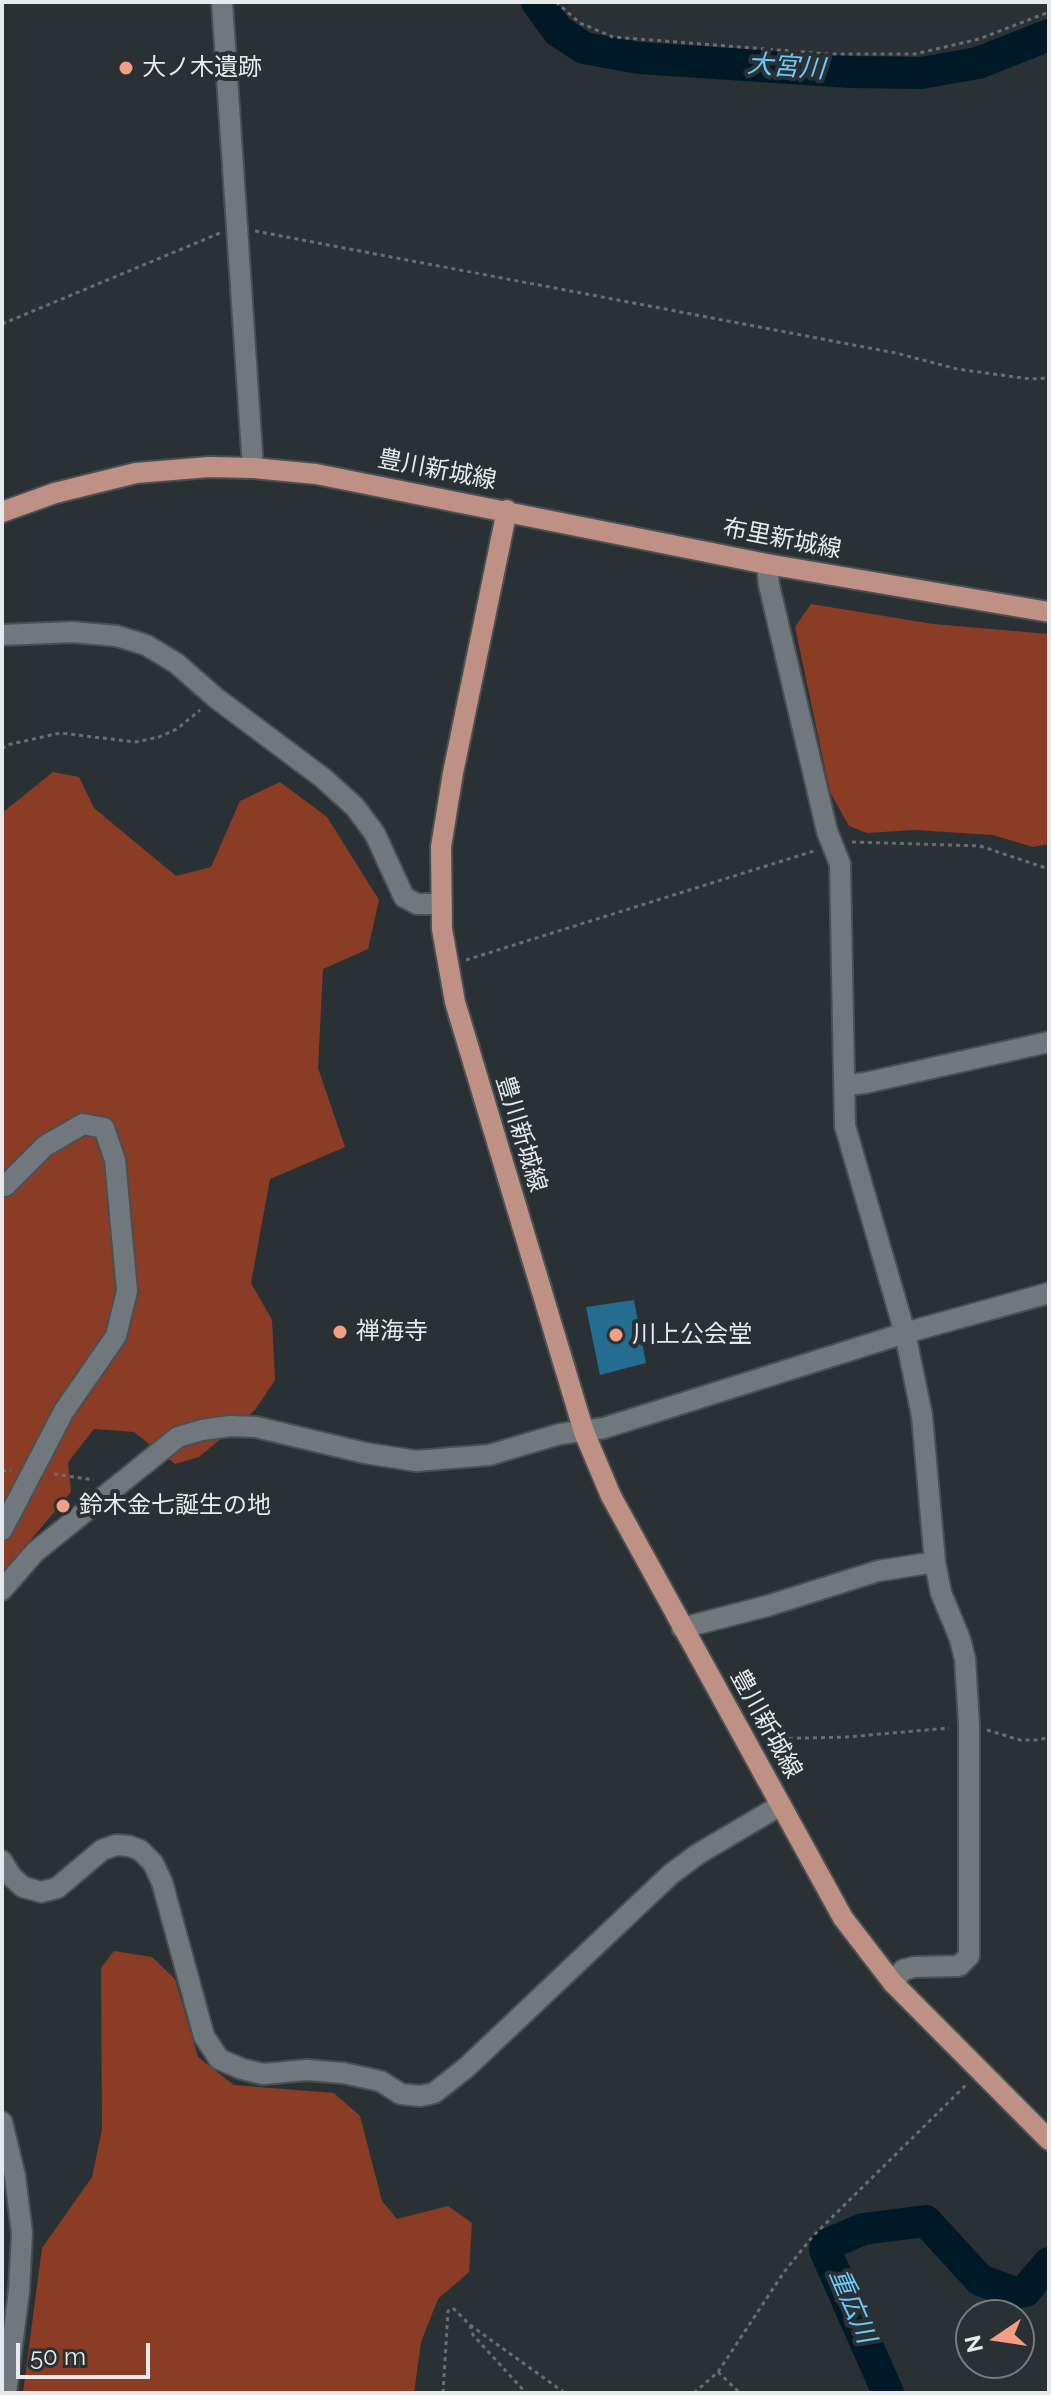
<!DOCTYPE html>
<meta charset="utf-8">
<style>
body{margin:0}
#map{position:relative;width:1051px;height:2395px;overflow:hidden;background:#2a3135;font-family:Raleway,sans-serif}
canvas{display:block}
.frame{position:absolute;inset:0;border:4px solid #e6eaec;pointer-events:none}
.north{position:absolute;left:955px;top:2299px;width:80px;height:80px;box-sizing:border-box;background:#2a3135;border:2px solid #757b7e;border-radius:50%;rotate:257deg;font-size:22px;font-weight:700;line-height:32px;text-align:center;color:#e6eaec}
.north::after{content:'';display:block;margin:auto;width:28px;height:36px;background:#f39f85;clip-path:polygon(50% 0,100% 100%,50% 72%,0 100%)}
.scale{position:absolute;left:16px;top:2343px;width:134px;height:36px;box-sizing:border-box;border:4px solid #e6eaec;border-top:0;padding-left:10px;font-size:24px;line-height:28px;white-space:nowrap;color:#e6eaec;-webkit-text-stroke:6px #2a3135;paint-order:stroke}
</style>
<div id="map">
<canvas width="1051" height="2395"></canvas>
<div class="frame"></div>
<div class="north">N</div>
<div class="scale">50 m</div>
</div>
<script>
const ctx = document.querySelector('canvas').getContext('2d');
ctx.lineJoin = 'round';
function fillPath(path, color) { ctx.fillStyle = color; ctx.fill(path, 'evenodd'); }
const poly = rows => new Path2D(rows.map(r => 'M' + r).join(''));
function strokePath(path, color, width, dash) { ctx.strokeStyle = color; ctx.lineWidth = width; ctx.lineCap = dash ? 'butt' : 'round'; ctx.setLineDash(dash || []); ctx.stroke(path); }
function drawText(font, color, halo, rows, align = 'center') {
  ctx.font = font + ' Raleway,"Noto Sans JP",sans-serif'; ctx.lineWidth = 8; ctx.setLineDash([]); ctx.textBaseline = 'middle'; ctx.strokeStyle = halo; ctx.fillStyle = color; for (const [text, x, y, turn = 0] of rows) {
    ctx.save(); ctx.translate(x, y); ctx.rotate((+turn || 0) * Math.PI / 180); ctx.textAlign = isNaN(turn) ? turn : align; if (halo) ctx.strokeText(text, 0, 0); ctx.fillText(text, 0, 0); ctx.restore();
  }
}
const forest = poly([
 [811,604,933,624,1049,634,1049,844,1033,847,993,835,914,830,867,833,849,826,830,792,795,627],
 [53,772,79,777,94,808,176,876,211,867,240,801,280,782,327,817,379,900,368,949,323,969,318,1068,345,1147,270,1179,251,1283,272,1320,275,1380,255,1410,199,1457,175,1464,134,1432,94,1429,68,1462,71,1492,2,1574,2,813],
 [114,1951,152,1957,175,1979,198,2057,234,2085,334,2093,360,2116,382,2201,397,2219,448,2206,472,2223,469,2272,438,2299,421,2342,414,2393,23,2393,42,2248,92,2177,102,2129,101,1968]
]);
const river = poly([
 [537,2,558,31,584,48,639,58,851,72,921,73,978,63,1049,35],
 [888,2393,825,2250,826,2245,863,2229,926,2221,980,2280,1015,2293,1025,2291,1049,2263]
]);
const building = poly([
 [634,1300,646,1363,600,1375,586,1307]
]);
const path = poly([
 [556,2,580,23,613,37,829,54,915,54,979,39,1049,12],
 [255,231,896,353,957,369,1030,379,1049,378],
 [2,324,220,233],
 [2,749,7,745,60,733,136,742,159,737,177,729,200,710],
 [852,842,980,846,1049,869],
 [466,960,814,851],
 [2,1471,11,1470],
 [54,1474,94,1480],
 [987,1730,1020,1740,1039,1740,1049,1737],
 [765,1739,847,1737,949,1728],
 [470,2325,473,2335,526,2393],
 [718,2372,740,2393],
 [443,2393,448,2311,453,2308,470,2325,565,2393],
 [694,2393,718,2372,784,2272,813,2236,968,2083]
]);
const minor = poly([
 [222,2,253,468],
 [2,635,72,632,117,636,146,645,176,663,216,698,323,778,355,807,375,834,404,897,417,904,440,904],
 [846,1085,865,1083,1049,1042],
 [2,1530,64,1411,116,1336,127,1291,115,1160,104,1128,83,1124,45,1146,5,1186],
 [2,1590,35,1552,178,1437,202,1430,230,1426,256,1427,365,1453,416,1461,489,1455,560,1434,604,1428,905,1333,1049,1293],
 [682,1628,767,1606,878,1571,935,1562,922,1416,905,1333,845,1126,840,864,827,831,769,585,767,564],
 [2,1861,12,1877,23,1887,41,1892,57,1888,102,1850,116,1845,129,1846,140,1850,153,1863,162,1882,204,2036,219,2059,242,2069,263,2074,307,2070,343,2073,380,2081,401,2094,420,2096,434,2093,467,2067,671,1874,698,1854,781,1805],
 [893,1983,903,1970,914,1967,959,1966,969,1956,969,1724,965,1659,960,1639,941,1593,935,1562],
 [2,2122,15,2176,22,2233,19,2291,6,2393]
]);
const major = poly([
 [507,510,453,773,441,847,442,929,455,1002,584,1432,611,1496,843,1918,893,1983,1049,2140],
 [2,512,55,493,136,473,209,467,253,468,316,474,767,564,1049,612]
]);
const markers = [
 [126,68,8,"#f39f85"],
 [340,1332,8,"#f39f85"],
 [616,1335,8,"#f39f85"],
 [63,1506,8,"#f39f85"]
];
const poiNames = [
 ["大ノ木遺跡",142,68],
 ["禅海寺",356,1332],
 ["川上公会堂",632,1335],
 ["鈴木金七誕生の地",79,1506]
];
const streetNames = [
 ["豊川新城線",437,470,11],
 ["布里新城線",782,539,11],
 ["豊川新城線",521,1134,73],
 ["豊川新城線",766,1724,61]
];
const waterNames = [
 ["大宮川",786,67,4],
 ["重広川",852,2306,67]
];
fillPath(forest, '#8a3d24');
strokePath(river, '#001927', 32);
fillPath(building, '#246d91');
strokePath(minor, '#4a4f52', 24);
strokePath(major, '#4a4f52', 24);
strokePath(path, '#676d70', 3, [4, 4]);
strokePath(minor, '#70787d', 20);
strokePath(major, '#be9184', 20);
for (const [x, y, r, color] of markers) { const dot = new Path2D(); dot.arc(x, y, r, 0, 2 * Math.PI); ctx.fillStyle = color; ctx.fill(dot); strokePath(dot, '#2a3135', 3); }
drawText('24px', '#e6eaec', '#2a3135', poiNames, 'left');
drawText('24px', '#e6eaec', '#2a3135', streetNames);
drawText('italic 26px', '#6ccafc', '#2a3135', waterNames);
</script>
